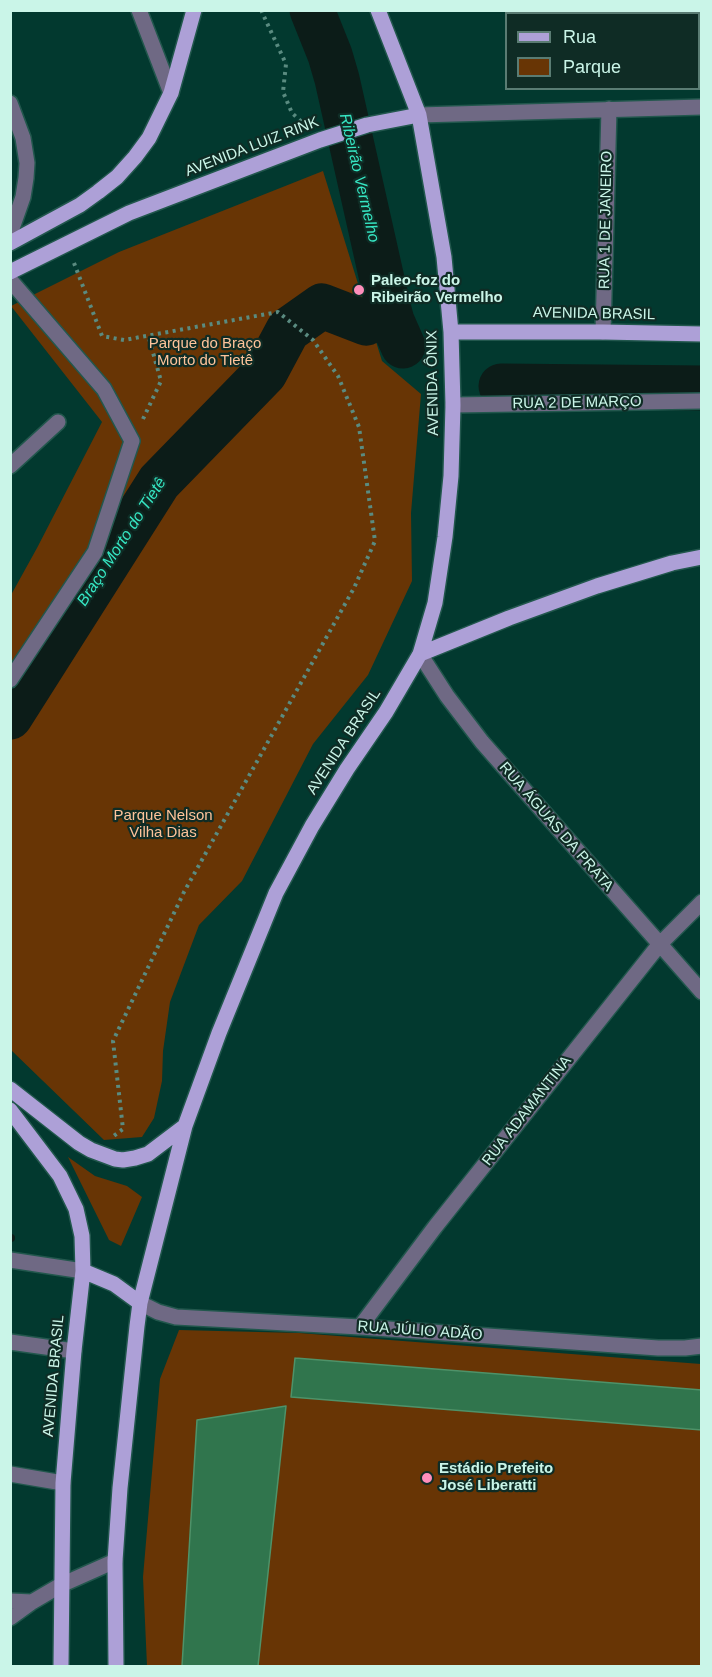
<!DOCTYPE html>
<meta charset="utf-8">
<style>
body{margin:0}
#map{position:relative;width:712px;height:1677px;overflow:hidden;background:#02392f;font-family:Helvetica,sans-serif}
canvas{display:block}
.frame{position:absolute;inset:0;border:12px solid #caf5e8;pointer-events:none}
.legend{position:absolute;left:505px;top:12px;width:195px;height:78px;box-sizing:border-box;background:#0f2c25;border:2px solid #5a7c73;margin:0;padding:8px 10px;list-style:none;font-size:18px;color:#caf5e8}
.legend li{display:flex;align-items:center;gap:12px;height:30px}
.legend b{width:30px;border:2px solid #5a7c73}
</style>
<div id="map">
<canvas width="712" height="1677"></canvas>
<div class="frame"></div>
<ul class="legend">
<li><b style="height:8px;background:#ada0d7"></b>Rua</li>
<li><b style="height:16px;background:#683505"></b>Parque</li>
</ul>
</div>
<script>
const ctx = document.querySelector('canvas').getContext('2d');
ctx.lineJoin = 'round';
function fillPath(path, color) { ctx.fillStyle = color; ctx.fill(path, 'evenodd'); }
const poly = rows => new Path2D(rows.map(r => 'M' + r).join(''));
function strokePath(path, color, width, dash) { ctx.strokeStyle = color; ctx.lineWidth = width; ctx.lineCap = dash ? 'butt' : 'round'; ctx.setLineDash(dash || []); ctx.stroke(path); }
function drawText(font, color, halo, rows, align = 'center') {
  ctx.font = font + ' Helvetica,sans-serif'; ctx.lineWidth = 4.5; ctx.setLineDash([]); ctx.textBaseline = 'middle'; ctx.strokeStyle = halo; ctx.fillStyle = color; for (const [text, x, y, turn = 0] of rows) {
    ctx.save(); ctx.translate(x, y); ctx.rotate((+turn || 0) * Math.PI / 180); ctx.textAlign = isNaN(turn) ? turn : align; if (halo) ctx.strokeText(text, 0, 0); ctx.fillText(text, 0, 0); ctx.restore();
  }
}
const green = poly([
 [323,171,382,361,421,394,411,513,412,581,368,675,313,744,242,881,199,925,170,1002,163,1051,162,1081,154,1118,142,1137,104,1140,11,1050,11,595,37,548,102,422,11,306,119,252],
 [68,1157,95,1176,127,1186,142,1197,121,1246,109,1240],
 [179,1330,299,1333,701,1364,701,1666,147,1666,143,1577,160,1379]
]);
const stream = poly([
 [10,1238,11,1238]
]);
const river = poly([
 [312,10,330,55,337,79,388,306,392,321,403,346],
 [501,386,702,388],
 [10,717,159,482,265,373,288,330,322,306,366,323,388,306]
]);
const building = poly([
 [295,1358,702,1390,702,1430,291,1397,295,1358],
 [286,1406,258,1666,182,1666,197,1420,286,1406]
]);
const path = poly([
 [261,10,286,64,283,92,292,113,305,125],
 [74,263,102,336,124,340,278,312,313,340,338,376,359,427,375,541,354,588,184,892,113,1041,123,1129,111,1138],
 [143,419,161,381,148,335]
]);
const minor = poly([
 [139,10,171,93],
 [10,103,23,138,27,163,26,178,23,197,10,234],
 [419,115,702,107],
 [10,280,104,389,132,441,95,552,10,680],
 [603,332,609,109],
 [453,405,702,401],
 [10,466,58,422],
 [420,654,447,696,482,742,702,992],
 [10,1260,83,1271],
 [140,1303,158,1312,176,1317,360,1327,658,1348,685,1348,702,1346],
 [360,1327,435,1227,659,945,702,902],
 [10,1342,74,1351],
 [10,1474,63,1483],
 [10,1601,32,1602],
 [10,1618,32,1602,61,1585,115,1561]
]);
const major = poly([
 [10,243,80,205,98,192,117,177,135,157,149,138,171,93,194,10],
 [10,272,129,213,320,140,367,125,419,115],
 [451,332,603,332,702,334],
 [420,654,509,618,597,586,672,563,702,557],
 [10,1089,79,1143,91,1150,115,1159,123,1160,135,1158,148,1154,185,1126],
 [10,1110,60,1176,76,1209,82,1236,83,1271,74,1351,63,1483,61,1666],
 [83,1271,114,1284,140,1303],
 [116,1666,115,1561,120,1488,137,1326,140,1303,185,1126,219,1033,276,893,312,826,347,769,386,712,420,654,435,603,445,537,451,476,453,405,451,332,444,257,419,115,378,10]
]);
const markers = [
 [359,290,6,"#fe8ebb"],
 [427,1478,6,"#fe8ebb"]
];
const streetNames = [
 ["AVENIDA LUIZ RINK",252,147,-21],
 ["RUA 1 DE JANEIRO",606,220,-89],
 ["AVENIDA BRASIL",594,314,1],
 ["AVENIDA ÔNIX",433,383,-91],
 ["RUA 2 DE MARÇO",577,403,-1],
 ["AVENIDA BRASIL",344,742,-57],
 ["RUA ÁGUAS DA PRATA",556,827,49],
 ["RUA ADAMANTINA",527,1111,-52],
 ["RUA JÚLIO ADÃO",420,1331,4],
 ["AVENIDA BRASIL",54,1376,-85]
];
const poiNames = [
 ["Paleo-foz do",371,281],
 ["Ribeirão Vermelho",371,298],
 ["Estádio Prefeito",439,1469],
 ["José Liberatti",439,1486]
];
const parkNames = [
 ["Parque do Braço",205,344],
 ["Morto do Tietê",205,361],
 ["Parque Nelson",163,816],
 ["Vilha Dias",163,833]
];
const waterNames = [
 ["Ribeirão Vermelho",359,178,77],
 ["Braço Morto do Tietê",122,542,-57]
];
fillPath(green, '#683505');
strokePath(stream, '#0c1c18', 8);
strokePath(river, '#0c1c18', 45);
fillPath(building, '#30754d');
strokePath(building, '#4e9269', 1.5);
strokePath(minor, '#22574d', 18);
strokePath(major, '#22574d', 18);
strokePath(path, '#5a8b80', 4, [3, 4.5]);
strokePath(minor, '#6f6984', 15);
strokePath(major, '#ada0d7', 15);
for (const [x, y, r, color] of markers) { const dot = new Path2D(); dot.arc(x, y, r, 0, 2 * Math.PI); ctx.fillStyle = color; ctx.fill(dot); strokePath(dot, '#0f2c25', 2); }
drawText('15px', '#caf5e8', '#0f2c25', streetNames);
drawText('bold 15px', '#caf5e8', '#0f2c25', poiNames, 'left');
drawText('15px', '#fec39a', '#0f2c25', parkNames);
drawText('italic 16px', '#36e6c3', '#0f2c25', waterNames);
</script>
